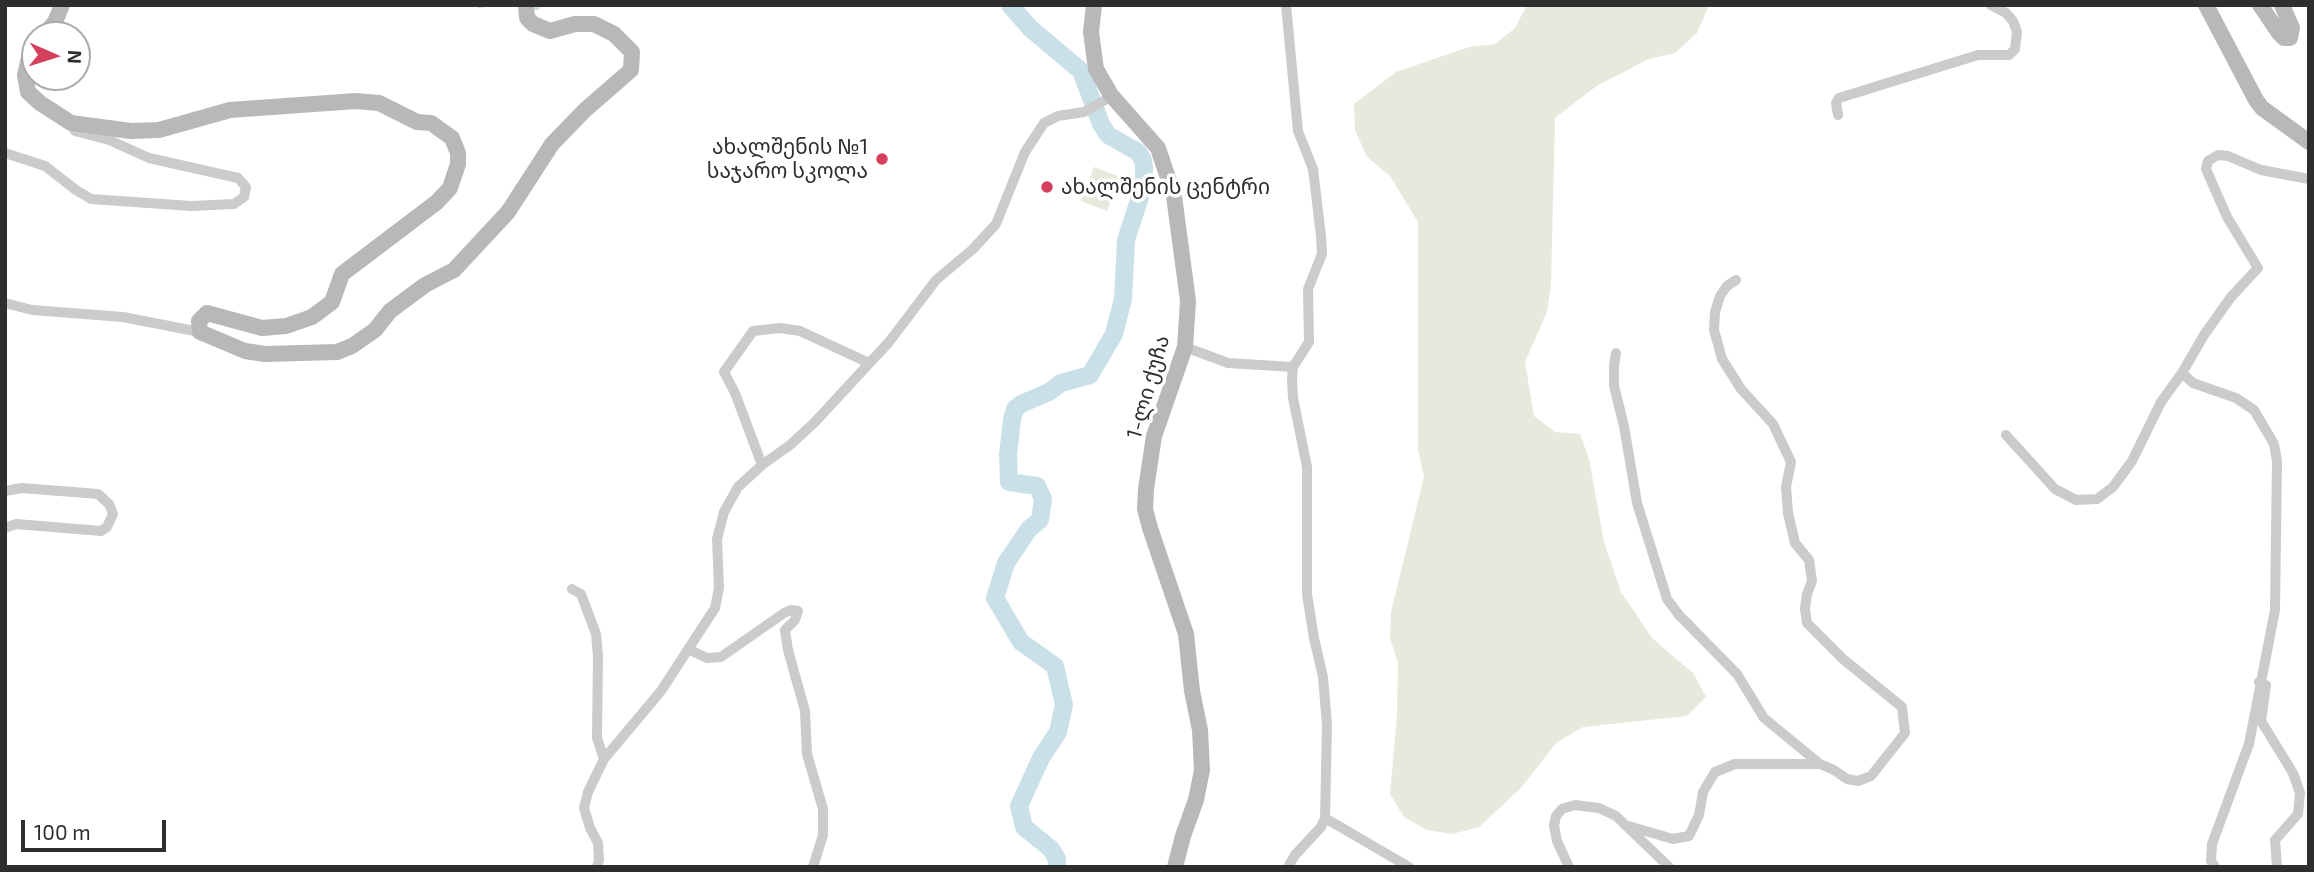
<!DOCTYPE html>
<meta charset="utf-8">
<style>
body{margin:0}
#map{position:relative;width:2314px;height:872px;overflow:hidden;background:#fff;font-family:"Exo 2",sans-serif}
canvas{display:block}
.frame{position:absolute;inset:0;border:7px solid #2e2e2e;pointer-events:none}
.north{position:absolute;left:21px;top:21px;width:70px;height:70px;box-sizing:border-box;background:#fff;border:2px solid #ababab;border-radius:50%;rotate:93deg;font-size:19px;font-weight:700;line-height:28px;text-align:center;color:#2e2e2e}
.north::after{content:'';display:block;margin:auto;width:24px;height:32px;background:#d4405d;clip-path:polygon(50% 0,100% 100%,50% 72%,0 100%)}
.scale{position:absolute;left:21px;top:820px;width:145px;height:32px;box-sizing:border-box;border:4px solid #2e2e2e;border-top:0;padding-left:9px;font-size:21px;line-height:24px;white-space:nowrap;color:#2e2e2e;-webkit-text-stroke:5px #fff;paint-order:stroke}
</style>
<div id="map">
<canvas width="2314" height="872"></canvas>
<div class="frame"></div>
<div class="north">N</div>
<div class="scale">100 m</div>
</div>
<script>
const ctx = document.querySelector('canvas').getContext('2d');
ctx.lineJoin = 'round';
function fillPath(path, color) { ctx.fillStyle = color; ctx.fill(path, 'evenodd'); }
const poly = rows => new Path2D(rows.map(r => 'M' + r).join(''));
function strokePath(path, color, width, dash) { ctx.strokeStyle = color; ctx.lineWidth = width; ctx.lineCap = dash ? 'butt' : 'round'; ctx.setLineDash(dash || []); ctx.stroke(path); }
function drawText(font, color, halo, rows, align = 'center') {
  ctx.font = font + ' "Exo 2","Noto Sans Georgian",sans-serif'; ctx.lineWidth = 7; ctx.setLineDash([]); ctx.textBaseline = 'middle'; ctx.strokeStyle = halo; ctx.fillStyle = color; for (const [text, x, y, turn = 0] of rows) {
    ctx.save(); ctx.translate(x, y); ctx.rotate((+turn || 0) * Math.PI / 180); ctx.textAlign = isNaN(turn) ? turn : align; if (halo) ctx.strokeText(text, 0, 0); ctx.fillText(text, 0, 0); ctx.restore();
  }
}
const green = poly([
 [1527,5,1709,5,1697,33,1675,53,1649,59,1598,85,1555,118,1551,285,1547,312,1525,362,1534,416,1555,432,1580,434,1589,459,1604,542,1621,592,1652,638,1694,674,1706,697,1687,716,1583,727,1556,743,1521,788,1479,827,1452,834,1427,830,1404,817,1390,794,1397,716,1398,663,1390,638,1391,612,1424,477,1418,450,1418,222,1390,176,1367,157,1355,130,1354,104,1396,72,1469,47,1495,44,1515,28],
 [1094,167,1120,177,1107,211,1081,201]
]);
const stream = poly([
 [479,7,487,5],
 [531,8,537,9,541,5]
]);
const river = poly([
 [1010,5,1030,28,1081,71,1101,124,1108,135,1138,152,1143,160,1144,168,1144,185,1126,240,1123,299,1114,334,1090,375,1061,383,1049,392,1021,404,1015,409,1012,419,1008,455,1009,482,1037,486,1043,499,1040,520,1029,529,1006,563,995,598,1021,642,1055,666,1064,705,1058,732,1041,758,1019,806,1024,827,1051,849,1057,859,1057,867]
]);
const street = poly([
 [1286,5,1298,131,1313,169,1321,236,1322,254,1308,289,1309,342,1293,367,1292,379,1293,398,1307,467,1307,594,1314,638,1323,677,1327,725,1325,818,1321,827,1295,855,1288,867],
 [1838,115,1836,103,1839,98,1978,55,2009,55,2015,49,2017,32,2013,21,2006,13,1991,5],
 [5,153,45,166,76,190,91,199,191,206,234,204,244,197,246,187,238,178,149,158,109,140,75,131,71,124],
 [5,303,32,310,123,317,200,332],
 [1185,347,1228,363,1293,367],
 [1616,353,1614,366,1614,386,1624,426,1637,503,1667,599,1679,615,1737,674,1764,718,1820,764],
 [2182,373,2193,383,2236,398,2254,410,2274,444,2277,461,2275,610,2249,744,2212,844,2211,861,2215,867],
 [2006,435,2055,489,2076,500,2097,499,2113,487,2132,461,2161,402,2182,373,2204,335,2231,297,2258,268,2227,217,2206,169,2208,161,2218,155,2228,156,2261,170,2309,179],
 [762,465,735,393,724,372,753,331,780,328,800,331,869,363],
 [5,491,22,488,98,494,109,504,113,514,107,527,101,531,16,524,5,528],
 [572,589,581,594,596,634,598,656,597,738,604,759],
 [690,650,707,658,721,657,784,613,791,610,798,611,795,620,785,630,788,650,805,711,807,754,823,809,823,835,813,867],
 [2259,682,2266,685,2261,721,2293,773,2300,793,2298,814,2275,840,2277,867],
 [1325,818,1409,867],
 [1625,825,1673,839,1689,836,1699,815,1703,792,1715,772,1735,764,1820,764,1834,770,1847,779,1858,781,1871,776,1905,733,1902,707,1843,659,1807,623,1805,609,1807,594,1812,581,1809,560,1795,543,1788,513,1786,487,1791,462,1773,424,1741,389,1722,359,1714,330,1715,312,1720,296,1727,286,1736,280],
 [597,867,599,860,598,843,590,828,584,808,588,792,604,759,661,691,715,608,719,588,717,539,724,512,738,487,762,465,790,445,814,423,889,342,936,280,973,249,996,224,1025,152,1044,123,1058,116,1084,112,1107,99],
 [1569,867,1557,841,1554,826,1556,816,1562,809,1575,805,1599,808,1616,816,1669,867]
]);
const secondary = poly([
 [1094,5,1091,32,1096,69,1111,95,1158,148,1174,196,1188,301,1185,347,1154,436,1146,489,1145,509,1150,528,1186,634,1192,691,1200,730,1202,770,1196,800,1183,836,1175,867],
 [2206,5,2256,100,2262,108,2309,142],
 [2260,5,2279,33,2284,38,2290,38,2292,28,2282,5],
 [44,35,55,22,62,5],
 [35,45,31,49,25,75,28,92,40,103,71,123,131,131,159,130,230,110,356,101,379,103,417,122,431,123,452,138,458,153,458,164,450,188,437,202,342,274,332,302,312,317,286,326,262,328,207,313,199,321,200,332,245,351,265,354,337,352,352,346,375,330,390,311,425,285,454,270,508,212,552,144,585,110,631,70,632,52,614,34,594,24,575,24,550,31,533,24,527,18,526,5]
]);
const markers = [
 [882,159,7,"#d4405d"],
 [1047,187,7,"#d4405d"]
];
const poiNames = [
 ["ახალშენის №1",868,147],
 ["საჯარო სკოლა",868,171],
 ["ახალშენის ცენტრი",1061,187,"left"]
];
const streetNames = [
 ["1-ლი ქუჩა",1148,387,-74]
];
fillPath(green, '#e5eadd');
strokePath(stream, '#cae0e8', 2.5);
strokePath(river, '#cae0e8', 18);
strokePath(street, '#cbcbcb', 10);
strokePath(secondary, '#b8b8b8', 16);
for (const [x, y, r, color] of markers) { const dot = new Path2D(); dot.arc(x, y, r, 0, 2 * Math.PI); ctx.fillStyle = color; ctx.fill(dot); strokePath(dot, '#fff', 2.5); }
drawText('21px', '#2e2e2e', '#fff', poiNames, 'right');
drawText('21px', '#2e2e2e', '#fff', streetNames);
</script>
